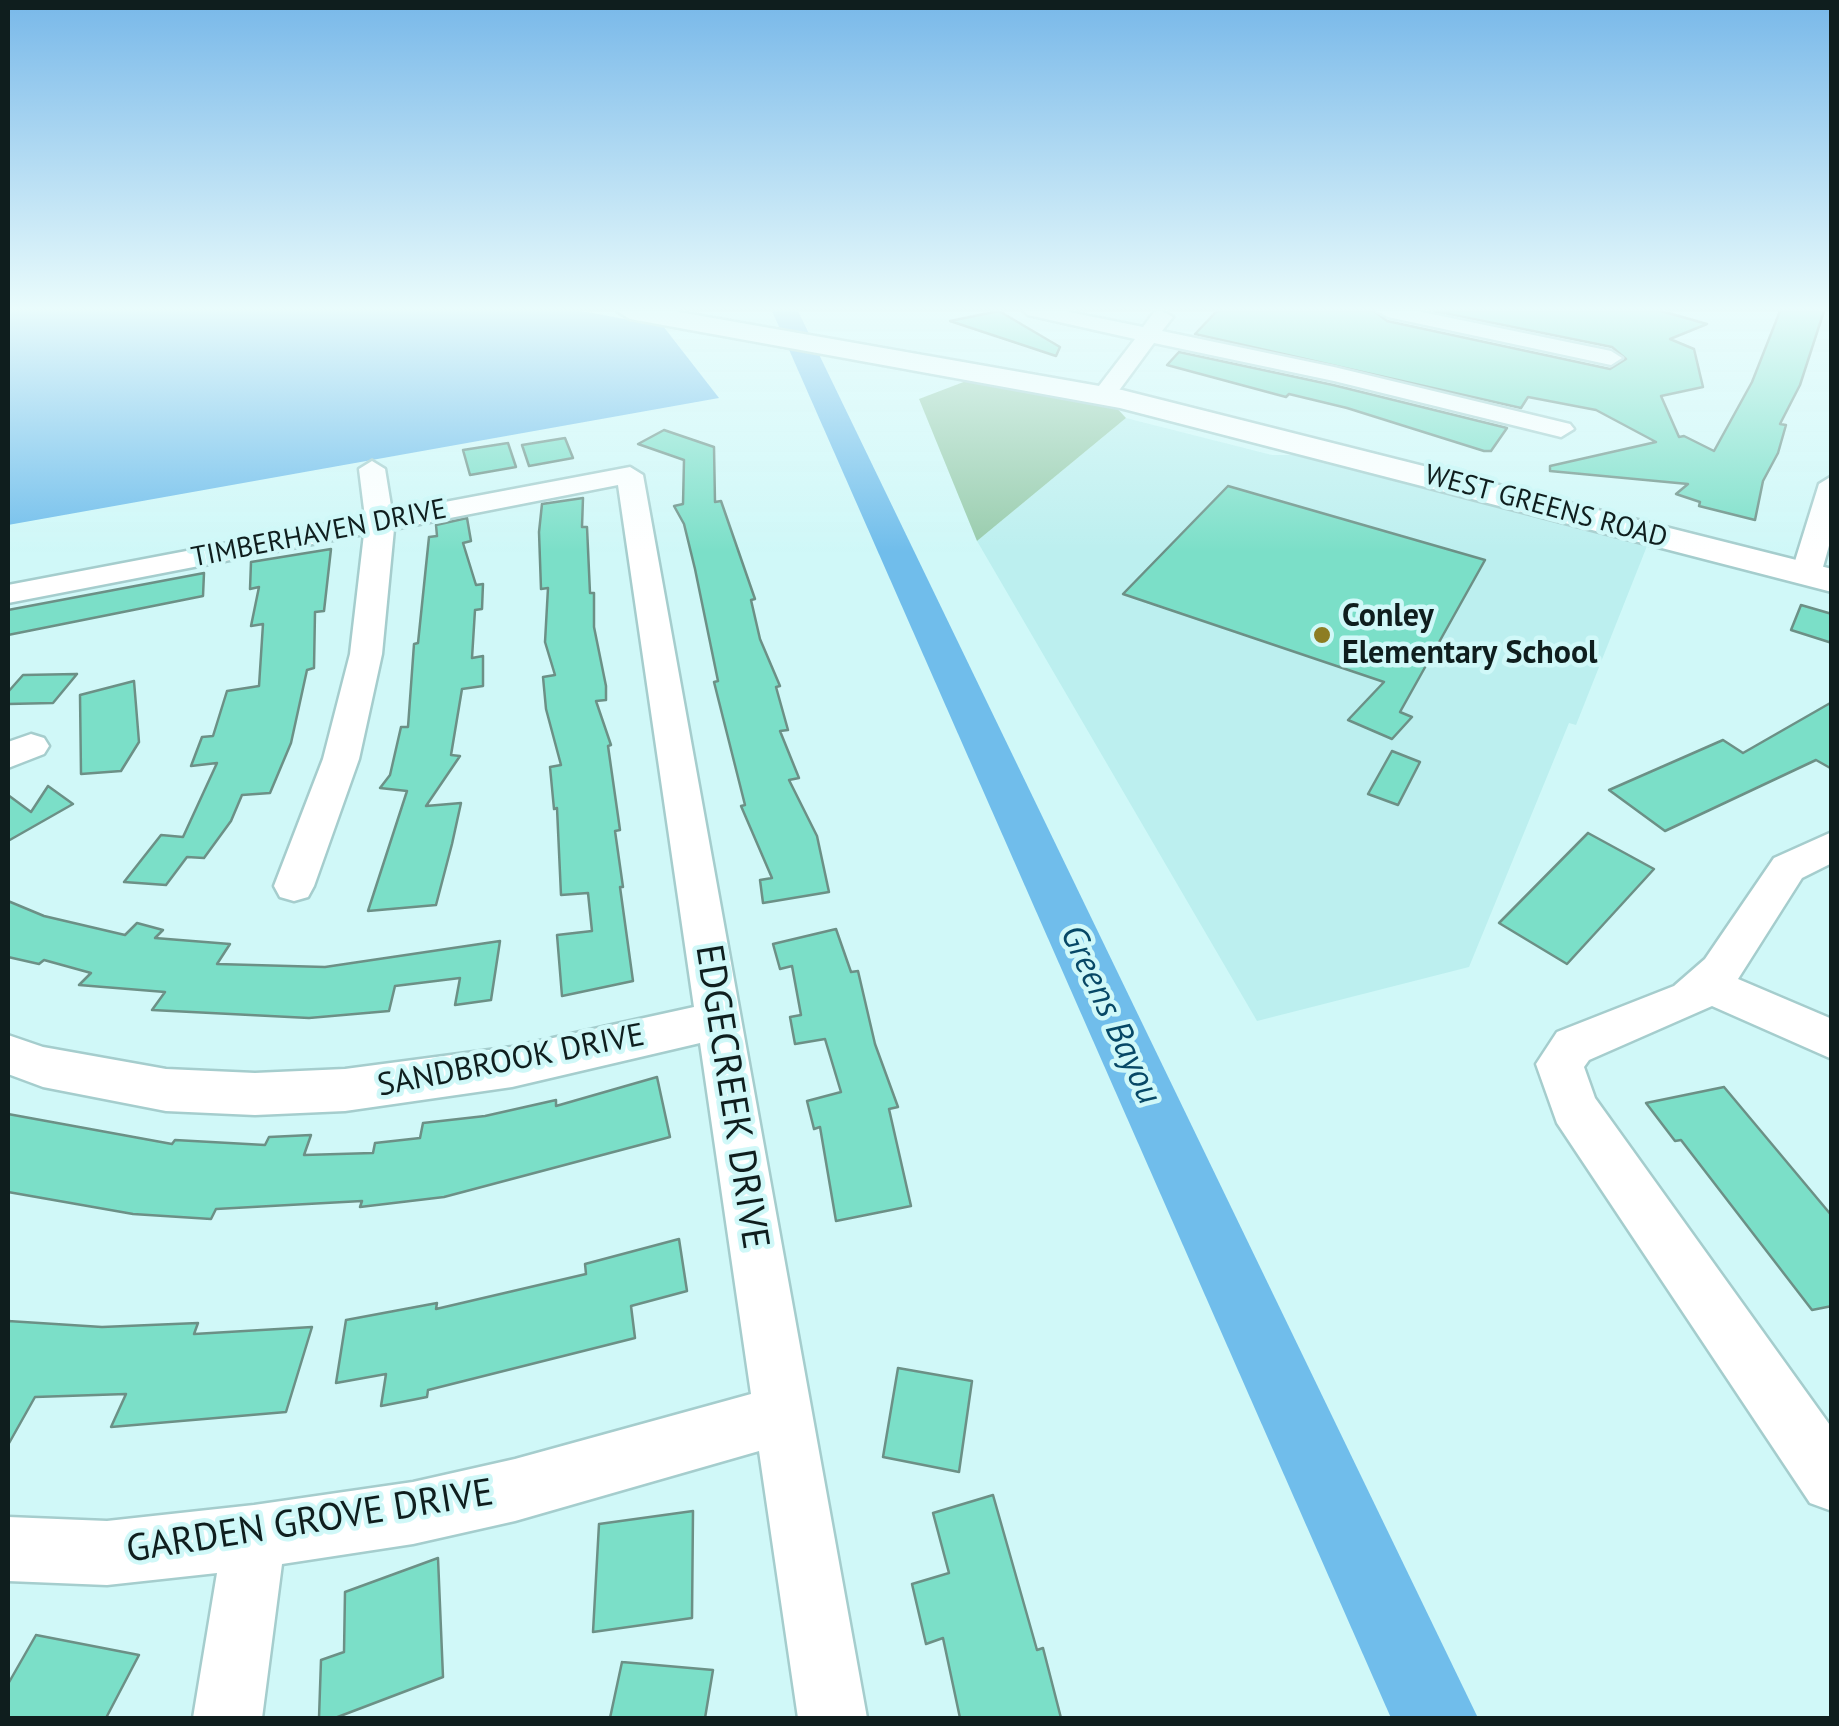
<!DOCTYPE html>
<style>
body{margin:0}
#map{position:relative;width:1839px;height:1726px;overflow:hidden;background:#d0f8f8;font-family:"PT Sans",sans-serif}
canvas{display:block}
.frame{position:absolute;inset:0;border:10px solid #0f1e1e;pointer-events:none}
</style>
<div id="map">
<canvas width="1839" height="1726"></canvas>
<div class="frame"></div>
</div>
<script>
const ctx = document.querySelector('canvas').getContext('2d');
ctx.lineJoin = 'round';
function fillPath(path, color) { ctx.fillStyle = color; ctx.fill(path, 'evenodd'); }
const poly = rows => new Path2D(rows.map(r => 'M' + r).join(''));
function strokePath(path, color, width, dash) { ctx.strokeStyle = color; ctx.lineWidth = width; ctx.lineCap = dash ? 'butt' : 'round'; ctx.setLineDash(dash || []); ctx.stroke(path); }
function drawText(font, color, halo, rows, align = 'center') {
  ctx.font = font + ' "PT Sans",sans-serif'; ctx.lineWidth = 9; ctx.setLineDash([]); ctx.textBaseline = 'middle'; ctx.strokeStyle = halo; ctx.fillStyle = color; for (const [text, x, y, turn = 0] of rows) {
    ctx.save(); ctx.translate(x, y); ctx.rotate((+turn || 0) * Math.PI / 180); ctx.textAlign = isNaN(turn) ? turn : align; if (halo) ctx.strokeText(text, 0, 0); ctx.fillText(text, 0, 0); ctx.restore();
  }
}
const built = poly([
 [1126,418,1272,455,1311,455,1647,546,1576,725,1569,723,1469,967,1257,1021,977,541]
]);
const green = poly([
 [974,378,1113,404,1126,418,977,541,919,399]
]);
const water = poly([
 [8,311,581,311,663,326,719,398,8,525]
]);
const river = poly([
 [772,311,798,311,1478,1718,1391,1718,772,311]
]);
const building = poly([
 [999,311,1060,347,1056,356,950,321,999,311],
 [1217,311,1374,311,1387,321,1610,369,1626,359,1612,347,1434,311,1661,311,1707,324,1670,339,1694,349,1703,387,1661,396,1679,437,1684,436,1714,451,1752,382,1780,311,1824,311,1800,385,1780,424,1786,425,1778,453,1763,481,1755,520,1699,506,1700,502,1676,494,1688,484,1550,471,1550,466,1656,442,1596,410,1528,397,1521,408,1195,334,1217,311],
 [1179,352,1333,385,1507,428,1491,451,1484,451,1347,408,1289,394,1286,397,1167,365,1179,352],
 [664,430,714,447,715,502,721,501,755,599,751,600,760,639,780,686,776,687,788,730,780,731,799,778,789,780,817,836,829,892,763,903,760,880,772,878,741,806,745,805,714,682,718,681,695,569,684,524,674,506,683,504,684,460,638,444,664,430],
 [565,438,573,458,529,466,522,445,565,438],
 [508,443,516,467,470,475,463,450,508,443],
 [1228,486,1485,560,1400,712,1412,717,1392,739,1348,720,1384,682,1123,594,1228,486],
 [583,498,582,527,587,527,590,593,594,593,594,627,606,686,606,700,596,701,611,745,608,746,620,830,615,831,623,887,620,887,633,981,562,996,557,935,592,931,588,893,561,895,557,808,554,809,550,767,561,765,546,709,543,677,555,675,545,642,548,588,541,589,539,532,542,504,583,498],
 [467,518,471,541,463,543,476,585,483,584,482,609,475,610,472,658,483,656,483,686,462,689,451,755,460,756,426,806,461,803,452,844,436,905,368,911,407,791,380,788,390,775,401,727,408,727,414,644,418,643,429,537,437,536,436,525,467,518],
 [331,549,324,611,315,612,314,668,307,670,291,743,270,793,242,795,231,821,204,858,187,857,166,885,124,882,161,835,183,837,217,763,191,766,202,737,213,736,227,691,259,686,263,624,251,626,259,587,250,589,251,562,331,549],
 [204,573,203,596,8,635,8,610,204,573],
 [1801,605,1832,614,1832,643,1791,630,1801,605],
 [77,674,53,703,8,704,8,692,23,675,77,674],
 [134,681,139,742,121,771,81,774,80,695,134,681],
 [1832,702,1832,769,1816,760,1665,831,1609,790,1723,740,1743,753,1832,702],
 [1392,751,1420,762,1398,805,1368,794,1392,751],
 [48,786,73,804,8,841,8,795,31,812,48,786],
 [1588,833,1654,869,1567,964,1499,923,1588,833],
 [8,901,44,916,125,935,137,923,163,930,155,938,230,944,217,964,325,967,500,941,491,1000,455,1005,460,978,395,986,389,1011,309,1018,152,1010,165,992,79,985,91,973,44,960,39,964,8,957,8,901],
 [836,929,851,972,858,971,875,1044,898,1107,889,1109,911,1206,836,1221,820,1127,814,1129,807,1101,841,1092,825,1039,795,1044,790,1017,801,1015,792,966,780,969,773,944,836,929],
 [657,1077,670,1137,444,1197,360,1207,362,1201,216,1209,211,1219,133,1214,8,1192,8,1114,172,1144,175,1140,265,1145,269,1137,311,1135,304,1155,373,1153,375,1143,420,1138,423,1123,485,1116,556,1100,556,1106,657,1077],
 [1724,1087,1832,1216,1832,1306,1812,1310,1681,1140,1675,1141,1646,1103,1724,1087],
 [679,1239,687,1291,631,1306,635,1338,428,1390,427,1397,381,1406,386,1374,336,1383,346,1320,437,1303,436,1309,586,1274,585,1264,679,1239],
 [8,1321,102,1327,198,1323,194,1334,312,1327,286,1412,111,1427,126,1394,35,1397,8,1445,8,1321],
 [898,1368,972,1381,959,1472,883,1457,898,1368],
 [993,1495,1037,1650,1043,1648,1061,1718,960,1718,943,1638,926,1644,912,1584,949,1573,933,1513,993,1495],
 [693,1511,692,1618,593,1632,599,1524,693,1511],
 [438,1558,443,1677,335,1718,319,1718,321,1660,344,1652,345,1592,438,1558],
 [36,1635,139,1655,106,1718,8,1718,8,1684,36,1635],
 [622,1662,713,1670,705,1718,610,1718,622,1662]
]);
const minor = poly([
 [1024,311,1064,311,1143,327,1154,312,1162,311,1173,317,1162,331,1334,367,1570,424,1574,429,1561,437,1334,381,1154,343,1112,400,1104,402,1092,395,1135,339,1028,315,1024,311],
 [1377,311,1417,311,1611,351,1622,358,1611,365,1388,317,1377,311],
 [372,461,385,469,392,512,630,467,643,475,867,1718,798,1718,759,1451,515,1521,413,1544,282,1564,262,1718,193,1718,217,1573,107,1585,8,1581,8,1517,107,1521,254,1505,413,1482,515,1459,751,1394,700,1043,512,1087,345,1111,255,1115,166,1111,43,1087,8,1074,8,1035,43,1047,166,1069,255,1073,345,1069,512,1047,694,1007,618,485,394,529,382,654,359,759,314,886,308,897,294,901,280,897,274,886,323,759,350,654,364,534,8,603,8,585,365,517,359,469,372,461],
 [1832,476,1832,535,1821,574,1817,580,1795,580,1791,574,1819,484,1832,476],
 [31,734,44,738,49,746,44,754,8,768,8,742,31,734],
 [1832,832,1832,863,1802,878,1738,979,1832,1019,1832,1059,1712,1006,1589,1060,1584,1067,1595,1098,1832,1428,1832,1511,1810,1503,1557,1123,1536,1064,1557,1032,1674,986,1705,959,1774,858,1832,832]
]);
const major = poly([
 [617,311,673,311,1122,390,1832,569,1832,592,1120,408,630,319,617,311]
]);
const markers = [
 [1322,635,10,"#8d7d23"]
];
const farStreetnames = [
 ["WEST GREENS ROAD",1546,507,15],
 ["TIMBERHAVEN DRIVE",319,534,-11]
];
const poiNames = [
 ["Conley",1342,617],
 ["Elementary School",1342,654]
];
const streetNames = [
 ["SANDBROOK DRIVE",511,1061,-11]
];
const waterNames = [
 ["Greens Bayou",1110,1015,65]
];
const nearStreetnames = [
 ["EDGECREEK DRIVE",731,1097,81],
 ["GARDEN GROVE DRIVE",310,1522,-9]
];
fillPath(built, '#bcefef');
fillPath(green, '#97cbab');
fillPath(water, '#70bdeb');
fillPath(river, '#70bdeb');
fillPath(building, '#7bdfc8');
strokePath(building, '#6c9086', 2.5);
strokePath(minor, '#a5cdcd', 5);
strokePath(major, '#a5cdcd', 5);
fillPath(minor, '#fff');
fillPath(major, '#fff');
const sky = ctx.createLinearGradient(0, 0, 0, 552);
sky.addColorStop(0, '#78b8e9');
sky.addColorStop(0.56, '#eafcfc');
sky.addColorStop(1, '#eafcfc00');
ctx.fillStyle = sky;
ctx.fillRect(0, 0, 1839, 552);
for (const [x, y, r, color] of markers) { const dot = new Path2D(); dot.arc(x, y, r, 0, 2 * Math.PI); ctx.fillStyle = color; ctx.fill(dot); strokePath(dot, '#d0f8f8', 4); }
drawText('28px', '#0f1e1e', '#d0f8f8', farStreetnames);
drawText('bold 32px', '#0f1e1e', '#d0f8f8', poiNames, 'left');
drawText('32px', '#0f1e1e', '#d0f8f8', streetNames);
drawText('italic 35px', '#074866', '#d0f8f8', waterNames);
drawText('38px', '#0f1e1e', '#d0f8f8', nearStreetnames);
</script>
